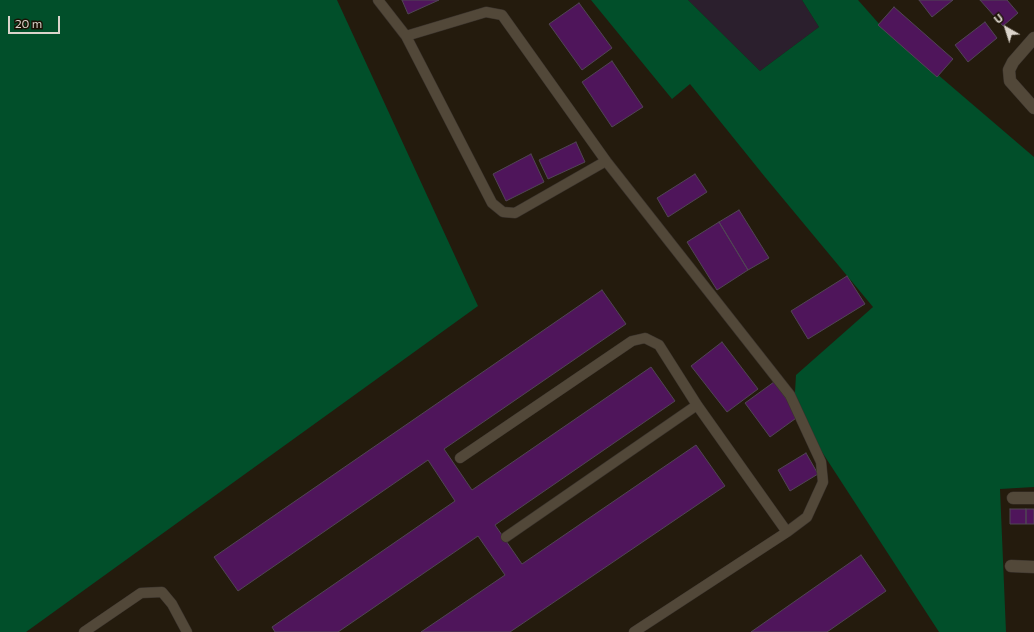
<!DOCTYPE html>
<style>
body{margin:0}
#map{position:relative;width:1034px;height:632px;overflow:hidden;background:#241b0d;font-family:Commissioner,sans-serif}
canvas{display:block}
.north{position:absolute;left:986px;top:8px;width:40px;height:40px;-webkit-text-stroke:3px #1b1205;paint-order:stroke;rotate:321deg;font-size:11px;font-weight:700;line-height:16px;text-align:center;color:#dbd4cb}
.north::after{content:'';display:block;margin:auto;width:14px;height:18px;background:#dbd4cb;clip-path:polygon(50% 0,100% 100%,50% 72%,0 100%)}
.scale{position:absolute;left:8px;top:16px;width:52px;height:18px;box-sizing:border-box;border:2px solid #dbd4cb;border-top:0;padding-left:5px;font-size:12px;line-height:14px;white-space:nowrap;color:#dbd4cb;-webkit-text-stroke:3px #1b1205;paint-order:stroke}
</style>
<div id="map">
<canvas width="1034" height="632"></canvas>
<div class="north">U</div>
<div class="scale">20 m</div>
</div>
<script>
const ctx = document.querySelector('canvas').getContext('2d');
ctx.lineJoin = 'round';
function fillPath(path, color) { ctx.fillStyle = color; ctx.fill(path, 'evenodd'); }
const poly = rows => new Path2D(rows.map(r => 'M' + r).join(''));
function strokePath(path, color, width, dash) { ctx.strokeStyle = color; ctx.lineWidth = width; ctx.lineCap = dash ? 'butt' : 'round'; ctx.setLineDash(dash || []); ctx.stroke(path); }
const education = poly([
 [688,0,802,0,819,27,760,71]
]);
const green = poly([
 [0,0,337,0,478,306,26,632,0,632],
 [591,0,688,0,760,71,819,27,802,0,858,0,881,26,1034,157,1034,487,1000,489,1006,632,939,632,794,409,796,375,873,307,765,177,690,84,672,99]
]);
const building = poly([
 [402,0,439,0,408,14,402,0],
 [919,0,953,0,932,17,919,0],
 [980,0,1007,0,1018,13,1003,26,980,0],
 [579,3,612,48,582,70,549,24,579,3],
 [894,7,953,59,937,77,878,25,894,7],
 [985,22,997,38,968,62,955,45,985,22],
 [612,61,643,107,612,127,582,82,612,61],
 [576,142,585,162,548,179,539,160,576,142],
 [531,154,544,182,506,201,493,174,531,154],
 [695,174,707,192,668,217,657,198,695,174],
 [739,210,769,258,748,270,719,222,739,210],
 [719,222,748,270,717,290,687,242,719,222],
 [847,276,865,304,808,339,791,311,847,276],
 [602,290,626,324,444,449,472,490,651,367,675,401,495,525,522,564,696,445,725,486,510,632,421,632,505,575,478,536,338,632,275,632,272,627,455,501,428,460,238,591,214,557,602,290],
 [722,342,758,389,727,412,691,366,722,342],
 [774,382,799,416,770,437,745,403,774,382],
 [806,453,818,474,790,491,778,470,806,453],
 [1010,509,1026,509,1026,524,1010,524,1010,509],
 [1026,509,1034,509,1034,524,1026,524,1026,509],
 [861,555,886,591,827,632,751,632,861,555]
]);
const service = poly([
 [378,0,406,36,486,12,502,15,606,161,790,395,821,462,823,482,807,517,787,532,634,632],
 [406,36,492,203,503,212,515,213,606,161],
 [460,458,632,341,645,338,659,345,697,405,787,532],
 [506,537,697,405],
 [84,632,141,593,162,592,172,604,187,632]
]);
const minor = poly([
 [1034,38,1013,62,1009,70,1010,81,1034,108],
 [1013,498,1034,498],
 [1011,566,1034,567]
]);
fillPath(education, '#2b1f2d');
fillPath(green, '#014f2a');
fillPath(building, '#4f155b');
strokePath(building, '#514654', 1);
strokePath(service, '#3a332d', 11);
strokePath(minor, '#3a332d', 13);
strokePath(service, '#524839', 10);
strokePath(minor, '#524839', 12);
</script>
